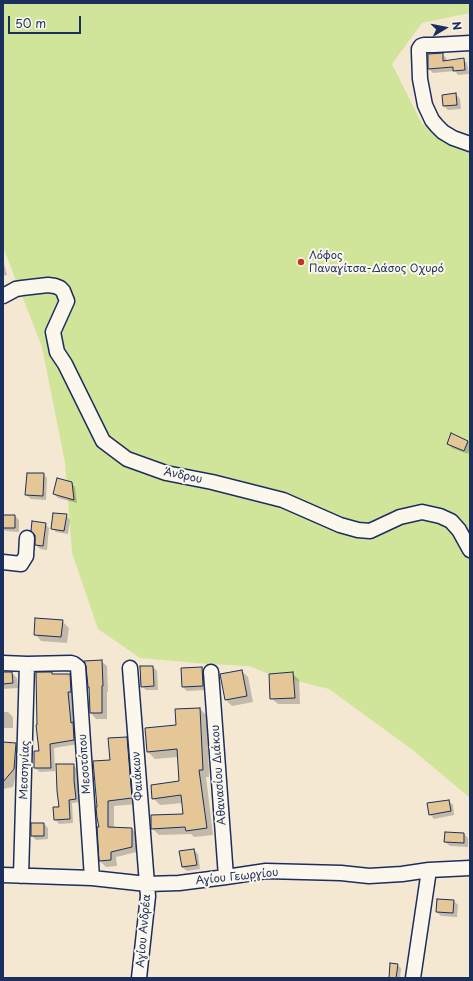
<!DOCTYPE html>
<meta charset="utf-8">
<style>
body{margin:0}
#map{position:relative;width:473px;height:981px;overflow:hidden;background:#f4e8d2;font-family:"Playpen Sans",sans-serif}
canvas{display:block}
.frame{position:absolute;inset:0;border:4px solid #1b2f5e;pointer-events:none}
.north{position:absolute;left:425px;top:8px;width:40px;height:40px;-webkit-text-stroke:3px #fbf7ec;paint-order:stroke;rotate:80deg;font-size:11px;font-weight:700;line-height:16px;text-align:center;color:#1b2f5e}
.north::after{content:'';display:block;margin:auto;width:14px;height:18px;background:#1b2f5e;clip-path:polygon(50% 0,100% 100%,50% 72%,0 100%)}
.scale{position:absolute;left:8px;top:16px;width:73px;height:18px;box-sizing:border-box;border:2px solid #1b2f5e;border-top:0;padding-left:5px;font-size:12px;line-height:14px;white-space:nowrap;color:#1b2f5e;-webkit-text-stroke:3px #fbf7ec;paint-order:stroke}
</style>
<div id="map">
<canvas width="473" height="981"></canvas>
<div class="frame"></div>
<div class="north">N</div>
<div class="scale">50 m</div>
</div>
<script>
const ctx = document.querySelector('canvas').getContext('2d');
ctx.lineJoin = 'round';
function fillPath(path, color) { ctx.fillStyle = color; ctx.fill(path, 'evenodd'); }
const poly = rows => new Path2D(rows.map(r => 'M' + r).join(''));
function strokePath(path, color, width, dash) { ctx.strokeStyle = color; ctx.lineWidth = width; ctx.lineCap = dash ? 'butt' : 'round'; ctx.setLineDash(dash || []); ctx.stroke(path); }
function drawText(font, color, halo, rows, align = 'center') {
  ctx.font = font + ' "Playpen Sans",sans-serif'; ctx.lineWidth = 4; ctx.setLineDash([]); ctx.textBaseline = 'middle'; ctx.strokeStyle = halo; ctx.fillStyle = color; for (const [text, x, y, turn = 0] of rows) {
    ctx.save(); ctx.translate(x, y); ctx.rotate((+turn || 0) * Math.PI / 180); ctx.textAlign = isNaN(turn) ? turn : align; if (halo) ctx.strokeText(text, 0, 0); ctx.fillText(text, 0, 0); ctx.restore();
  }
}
const green = poly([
 [3,3,470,3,470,13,422,23,392,64,422,124,470,149,470,798,414,751,329,689,269,674,249,666,208,664,140,658,98,629,72,553,65,463,42,347,3,247]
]);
const shadow = poly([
 [429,54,442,54,446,58,447,61,463,59,467,63,469,74,458,75,455,71,433,73,429,69],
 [456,94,460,99,461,109,448,110,444,106,443,96],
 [3,260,7,275,3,276],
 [468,441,470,444,470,449,468,454,452,448,448,444],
 [43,474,47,478,46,500,31,499,26,495],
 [71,482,75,487,77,503,58,498,54,494],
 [66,515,70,520,68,534,56,532,52,528],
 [3,516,15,516,19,520,19,532,6,531,3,529],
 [45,524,49,528,47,550,40,549,36,545,36,534],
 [62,621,69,628,67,643,41,641,35,634],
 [101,661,107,666,108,692,107,692,107,719,96,719,91,713,90,688,89,687],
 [153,667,157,671,158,690,146,690,142,686],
 [202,668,206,673,206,690,187,691,183,687],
 [242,671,248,677,253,702,232,706,226,700],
 [3,672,12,673,17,678,18,688,3,689],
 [52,673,53,675,70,675,74,679,75,696,72,696,78,744,54,748,55,771,40,772,35,768,41,752,38,726],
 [293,674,299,680,300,704,278,704,271,698],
 [200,709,207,716,209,777,206,777,213,835,194,837,191,834,159,835,152,828,185,815,183,803,160,805,153,798,180,782,178,757,155,759,148,752,146,729,177,726],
 [3,712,8,712,13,717,13,728,3,728],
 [126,738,133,744,137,804,114,806,114,829,132,829,138,835,137,852,116,857,117,866,106,867,100,861,100,828,111,761],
 [3,743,15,744,20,749,19,774,15,779,13,787,3,789],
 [73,765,77,769,78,785,80,802,72,803,73,823,59,824,55,819],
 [449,801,453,805,454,815,434,819,430,814],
 [44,824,48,828,48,839,36,840,32,836],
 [446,833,464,834,468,838,468,847,450,846,445,842],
 [194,850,198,854,200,869,187,871,182,867],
 [438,900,454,901,458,905,457,917,441,916,437,912],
 [397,965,401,968,400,978,390,978]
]);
const building = poly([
 [443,53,443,61,464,58,465,70,453,71,453,67,428,69,428,54,443,53],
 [456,93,457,105,443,106,442,95,456,93],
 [451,433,468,441,464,451,447,444,451,433],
 [27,473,44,473,43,496,25,495,27,473],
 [57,478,72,482,74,500,53,494,57,478],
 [53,513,67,514,64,531,51,529,53,513],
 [3,515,15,515,15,528,3,528,3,515],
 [32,521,46,523,43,546,35,545,35,535,31,531,32,521],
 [35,618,63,620,61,637,34,635,35,618],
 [102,660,103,686,102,686,102,713,90,713,89,687,88,687,86,666,84,661,102,660],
 [140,666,153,666,154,686,141,687,140,666],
 [202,667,203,686,182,687,181,668,202,667],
 [242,670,247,696,225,700,220,674,242,670],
 [3,672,12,672,13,683,3,684,3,672],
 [36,672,52,672,52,674,70,674,71,692,68,692,71,723,73,722,74,740,50,744,51,768,34,768,34,751,39,751,36,725,37,725,36,672],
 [293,672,295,698,270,699,269,674,293,672],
 [200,708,203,770,199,770,207,828,186,831,185,827,151,829,151,815,183,814,181,795,152,799,151,785,179,781,177,749,147,752,145,728,176,725,175,709,200,708],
 [127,737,132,798,108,801,108,827,132,828,132,847,111,852,111,860,99,861,97,827,99,827,97,818,96,807,97,807,93,761,110,760,108,738,127,737],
 [3,742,16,743,14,769,3,782,3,742],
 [56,764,74,764,74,780,76,799,69,800,70,819,54,820,53,807,59,807,57,791,56,764],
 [449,800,451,811,429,815,427,803,449,800],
 [31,823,44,823,44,836,31,836,31,823],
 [445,832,464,833,464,843,444,842,445,832],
 [194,849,197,865,182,867,179,851,194,849],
 [437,899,454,900,453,913,436,912,437,899],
 [390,963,398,964,396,978,389,978,390,963]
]);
const minor = poly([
 [470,43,434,45,424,45,421,46,419,49,419,52,420,79,425,105,432,120,437,126,443,132,453,138,470,144],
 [3,296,16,289,22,288,48,285,55,286,60,288,63,291,67,301,53,332,57,352,65,364,103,441,127,459,166,473,212,482,283,500,340,525,358,530,370,531,400,517,422,512,440,516,451,521,459,530,470,550],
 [3,562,21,564,26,556,27,538],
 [3,663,27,664,71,663,74,664,78,667,92,878],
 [130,668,147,884,148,896,139,978],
 [211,672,226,877],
 [3,875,92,878,147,884,179,883,226,877,266,871,341,873,369,876,402,874,429,870,470,868],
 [21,876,27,664],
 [413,978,429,870]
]);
const markers = [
 [301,262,4,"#c8321e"]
];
const poiNames = [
 ["Λόφος",309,256],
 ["Παναγίτσα-Δάσος Οχυρό",309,269]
];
const streetNames = [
 ["Άνδρου",183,476,12],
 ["Μεσοτόπου",85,764,-94],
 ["Μεσσηνίας",25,770,-88],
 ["Αθανασίου Διάκου",219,775,-94],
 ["Φαιάκων",138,776,-94],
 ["Αγίου Γεωργίου",237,877,-6],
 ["Αγίου Ανδρέα",144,931,-85]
];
fillPath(green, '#d1e59a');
fillPath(shadow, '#0003');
fillPath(building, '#e4c697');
strokePath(building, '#1b2f5e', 1);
strokePath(minor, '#1b2f5e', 17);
strokePath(minor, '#fbf7ec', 14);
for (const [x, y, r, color] of markers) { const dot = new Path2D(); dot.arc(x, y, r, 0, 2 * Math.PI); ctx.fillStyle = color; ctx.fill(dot); strokePath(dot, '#fbf7ec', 1.5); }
drawText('11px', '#1b2f5e', '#fbf7ec', poiNames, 'left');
drawText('11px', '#1b2f5e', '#fbf7ec', streetNames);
</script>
